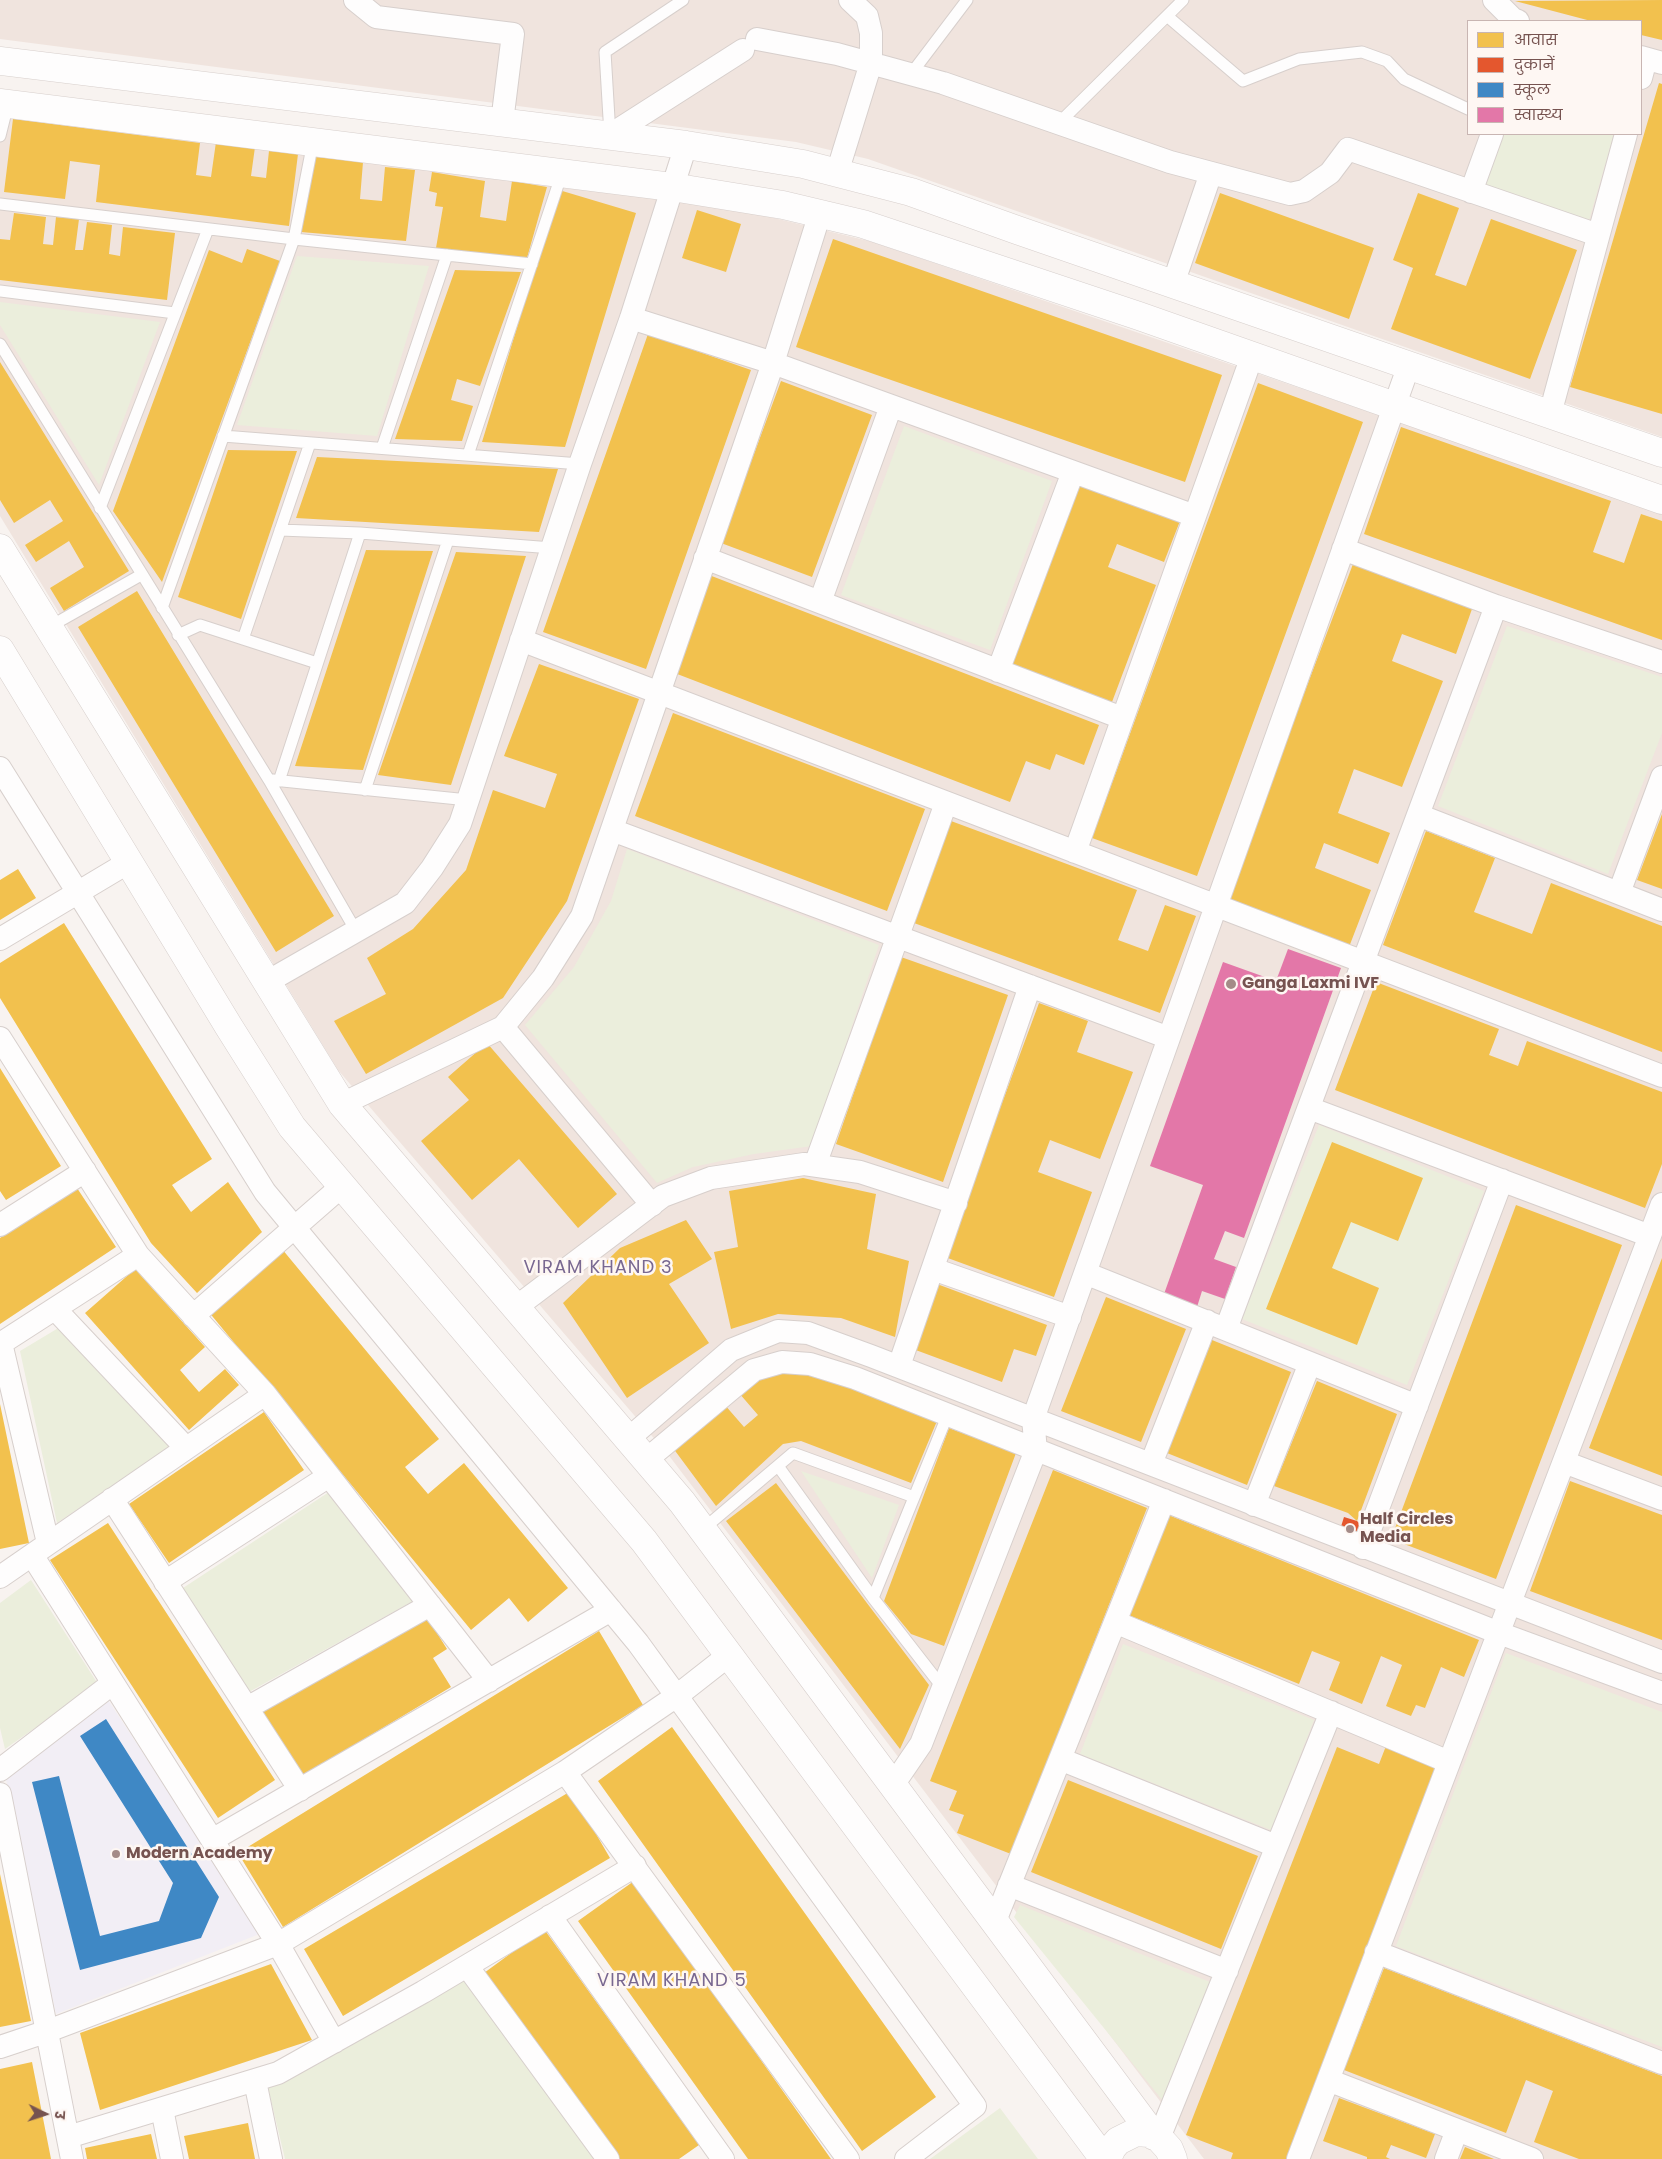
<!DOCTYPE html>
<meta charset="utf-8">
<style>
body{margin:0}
#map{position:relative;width:1662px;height:2159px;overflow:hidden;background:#f8f3f0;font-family:Poppins,"Noto Sans Devanagari",sans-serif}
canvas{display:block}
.legend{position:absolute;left:1467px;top:20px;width:175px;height:115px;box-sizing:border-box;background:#fef7f3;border:1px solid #c8b5b2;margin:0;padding:6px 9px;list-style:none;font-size:15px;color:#765350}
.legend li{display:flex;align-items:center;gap:10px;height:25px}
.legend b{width:25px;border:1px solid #c8b5b2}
.north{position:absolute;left:20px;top:2089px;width:50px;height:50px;-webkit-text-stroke:4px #fef7f3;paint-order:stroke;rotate:94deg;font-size:14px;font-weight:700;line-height:20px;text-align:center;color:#765350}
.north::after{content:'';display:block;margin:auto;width:18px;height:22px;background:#765350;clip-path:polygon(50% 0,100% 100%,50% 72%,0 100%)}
</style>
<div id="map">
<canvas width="1662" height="2159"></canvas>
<ul class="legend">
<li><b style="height:14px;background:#f2c14e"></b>आवास</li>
<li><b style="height:14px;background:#e4572e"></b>दुकानें</li>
<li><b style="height:14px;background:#3f88c5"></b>स्कूल</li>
<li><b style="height:14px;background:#e377a8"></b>स्वास्थ्य</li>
</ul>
<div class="north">उ</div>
</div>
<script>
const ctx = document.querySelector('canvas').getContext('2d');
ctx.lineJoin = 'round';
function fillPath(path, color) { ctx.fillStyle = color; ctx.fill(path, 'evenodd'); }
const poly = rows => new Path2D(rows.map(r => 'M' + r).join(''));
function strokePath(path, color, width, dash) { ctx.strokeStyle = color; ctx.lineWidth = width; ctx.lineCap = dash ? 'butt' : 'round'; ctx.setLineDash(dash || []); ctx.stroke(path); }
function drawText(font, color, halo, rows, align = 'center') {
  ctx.font = font + ' Poppins,sans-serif'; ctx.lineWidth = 5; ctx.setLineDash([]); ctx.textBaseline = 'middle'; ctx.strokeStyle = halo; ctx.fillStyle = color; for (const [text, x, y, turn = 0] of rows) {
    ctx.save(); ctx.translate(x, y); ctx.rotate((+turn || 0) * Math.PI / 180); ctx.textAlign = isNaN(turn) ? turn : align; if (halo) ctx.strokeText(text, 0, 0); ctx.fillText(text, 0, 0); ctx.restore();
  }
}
const residential = poly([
 [0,0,1662,0,1662,437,868,159,796,142,0,39],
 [1468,21,1641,21,1641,134,1468,134],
 [0,113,729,207,873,242,1662,512,1662,2159,1204,2159,670,1457,338,1070,0,516]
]);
const education = poly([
 [108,1700,262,1933,56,2014,5,1775]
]);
const green = poly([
 [1501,134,1614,134,1588,224,1484,185],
 [297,256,429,266,377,436,237,425],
 [0,302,160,322,99,485,0,325],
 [904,426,1052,481,990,650,841,595],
 [1507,626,1662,677,1662,733,1608,874,1438,806],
 [627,849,879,945,812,1146,754,1154,693,1167,657,1183,525,1025,574,967,611,901],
 [1319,1125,1484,1191,1407,1385,1242,1319],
 [60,1327,170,1447,57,1523,20,1351],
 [801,1471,899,1505,872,1578],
 [329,1492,413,1601,249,1692,183,1588],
 [31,1580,98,1684,5,1749,0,1728,0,1603],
 [1123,1644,1314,1720,1271,1830,1080,1754],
 [1506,1653,1662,1712,1662,2047,1396,1946],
 [1020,1905,1210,1982,1163,2101,1014,1917],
 [472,1972,602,2159,285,2159,268,2088],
 [1000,2108,1038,2159,930,2159]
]);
const homes = poly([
 [1662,0,1662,40,1641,35,1641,21,1591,21,1515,1],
 [1659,83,1662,84,1662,414,1570,387],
 [13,119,200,143,196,175,211,177,216,142,255,147,251,176,266,178,269,151,298,154,289,226,96,202,100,165,70,161,65,199,4,192],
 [315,157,363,162,360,199,382,201,385,167,415,170,406,241,301,232],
 [432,172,485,181,480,217,506,221,512,181,547,187,527,258,436,248,443,207,435,206,437,193,429,191],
 [559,190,636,213,565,447,482,442],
 [1220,193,1374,248,1349,319,1195,263],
 [1418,193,1459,208,1435,275,1466,286,1491,219,1577,250,1530,379,1391,329,1413,268,1393,260],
 [697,210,741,224,726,272,682,258],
 [14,213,46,217,43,244,53,245,56,217,79,219,75,250,83,250,87,222,112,225,109,254,120,256,123,227,175,233,167,300,0,280,0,239,10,240],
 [833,239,1222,375,1185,482,796,347],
 [247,249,280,261,162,582,113,511,209,250,242,263],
 [455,270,521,272,480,386,457,379,451,400,473,406,462,441,395,439],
 [648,334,751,370,646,669,543,632],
 [0,362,129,571,64,611,50,588,84,567,69,541,36,562,25,545,63,521,50,500,14,523,0,500],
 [781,381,872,415,812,577,721,543],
 [1258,383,1363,422,1197,876,1092,838],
 [1401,427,1611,501,1593,552,1624,563,1641,514,1662,521,1662,640,1364,534],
 [228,450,297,451,241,619,178,597],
 [317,457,558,469,539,532,296,518],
 [1081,483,1180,521,1164,562,1117,544,1108,567,1156,585,1112,702,1012,664],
 [366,550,433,551,363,770,295,766],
 [456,552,526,556,451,785,378,775],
 [1353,564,1472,609,1456,654,1402,634,1392,661,1443,681,1402,787,1354,769,1338,813,1390,833,1378,864,1324,843,1315,868,1371,890,1349,947,1226,900],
 [709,575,1099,725,1084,765,1056,754,1050,770,1026,761,1010,802,672,672],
 [137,591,334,916,276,952,78,627],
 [539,664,639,699,567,901,503,998,366,1074,334,1021,386,994,367,958,413,929,466,870,493,790,545,808,557,774,504,756],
 [673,713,925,809,887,911,635,816],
 [1662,814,1662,889,1637,880],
 [951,821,1137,890,1118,940,1148,951,1165,905,1196,916,1160,1013,914,923],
 [1426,831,1495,858,1474,912,1532,934,1551,883,1662,926,1662,1052,1383,945],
 [18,869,36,898,0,920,0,880],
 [64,923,212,1159,172,1185,191,1212,228,1182,262,1232,197,1293,151,1243,0,998,0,963],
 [901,957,1008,995,943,1182,836,1144],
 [1376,982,1499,1029,1489,1055,1518,1066,1527,1041,1662,1092,1662,1164,1645,1208,1335,1090],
 [1039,1003,1088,1021,1077,1052,1133,1072,1100,1159,1050,1140,1038,1172,1092,1192,1054,1297,945,1257],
 [487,1043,617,1194,578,1228,519,1159,472,1200,421,1141,469,1100,448,1077],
 [0,1068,61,1166,6,1200,0,1191],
 [1332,1142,1423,1178,1398,1241,1351,1222,1332,1268,1379,1288,1357,1345,1266,1309],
 [803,1178,876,1194,867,1249,909,1261,895,1337,841,1318,778,1314,731,1329,714,1252,738,1247,729,1191],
 [77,1188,116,1247,0,1324,0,1238],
 [1516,1205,1622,1245,1496,1579,1391,1539],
 [686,1220,712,1259,669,1284,709,1343,627,1398,563,1303,620,1248],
 [282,1249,439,1439,405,1467,428,1494,464,1463,568,1588,528,1622,509,1598,471,1630,208,1311],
 [1662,1258,1662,1476,1589,1448],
 [135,1269,205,1347,180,1370,199,1392,225,1369,239,1385,189,1430,85,1313],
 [937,1284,1047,1325,1036,1356,1014,1349,1002,1382,913,1349],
 [1106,1297,1186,1329,1141,1442,1061,1411],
 [1212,1340,1291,1372,1247,1485,1167,1453],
 [788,1370,821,1374,937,1421,911,1483,801,1441,783,1444,716,1506,673,1448,724,1404,744,1427,758,1415,739,1393,759,1378],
 [1317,1381,1397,1414,1357,1521,1348,1513,1274,1486],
 [0,1404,29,1543,0,1549],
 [264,1412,304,1470,169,1563,129,1504],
 [949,1428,1016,1453,944,1646,911,1634,884,1601],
 [1053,1470,1147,1508,1011,1854,957,1833,964,1815,949,1810,957,1791,930,1781],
 [1570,1481,1662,1515,1662,1640,1530,1591],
 [776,1483,929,1685,900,1749,726,1521],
 [1166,1514,1479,1640,1464,1677,1441,1667,1425,1708,1416,1705,1411,1716,1386,1706,1402,1665,1381,1656,1362,1704,1329,1690,1340,1662,1312,1651,1299,1684,1126,1614],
 [108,1523,275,1780,218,1818,50,1560],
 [425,1614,447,1649,433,1658,451,1687,301,1777,262,1712],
 [599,1631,643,1705,283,1927,238,1853],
 [672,1727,936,2097,862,2151,598,1781],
 [1386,1746,1441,1768,1288,2159,1231,2159,1233,2153,1186,2135,1337,1747,1379,1764],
 [1068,1780,1258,1856,1221,1949,1031,1872],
 [571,1791,610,1858,343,2016,304,1949],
 [0,1874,31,2021,0,2027],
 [634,1881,831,2159,748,2159,578,1921],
 [544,1929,699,2145,679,2159,617,2159,484,1973],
 [271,1964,312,2040,100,2110,80,2033],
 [1384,1968,1662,2076,1662,2159,1579,2159,1534,2142,1553,2091,1526,2080,1506,2133,1344,2070],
 [32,2062,51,2159,0,2159,0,2069],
 [1339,2098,1435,2134,1426,2158,1391,2145,1386,2157,1390,2159,1367,2159,1367,2157,1323,2141],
 [248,2123,255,2159,189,2159,184,2136],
 [151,2134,157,2159,87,2159,85,2148],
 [1465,2147,1494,2159,1460,2159]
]);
const shops = poly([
 [1344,1517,1357,1521,1362,1526,1356,1540,1339,1533]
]);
const schools = poly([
 [106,1719,219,1897,201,1938,80,1970,32,1782,59,1776,100,1936,159,1921,173,1883,80,1736]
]);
const health = poly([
 [1288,949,1341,968,1244,1238,1225,1231,1214,1259,1236,1267,1225,1299,1202,1291,1197,1307,1164,1294,1203,1185,1150,1166,1223,962,1276,981]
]);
const service = poly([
 [1167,16,1243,81,1299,59,1362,52,1387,61,1404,79,1468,109],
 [911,74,967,0],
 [1059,123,1183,0],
 [610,135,605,52,683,0],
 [0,136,8,104],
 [0,204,294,239,532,264],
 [0,291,175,313],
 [0,344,269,780,356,931],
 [223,436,580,464],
 [382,448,447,255],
 [468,455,562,173],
 [100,508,208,229],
 [280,530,360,533,552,548],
 [162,608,294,239,313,142],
 [49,627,141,575],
 [178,635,200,625,317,663],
 [243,639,310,443],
 [273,780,468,800],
 [279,781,360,533],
 [365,790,448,540],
 [778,1466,873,1598,943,1688],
 [702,1530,793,1453,914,1497],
 [873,1598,948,1414]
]);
const minor = poly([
 [355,0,376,17,513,34,502,122],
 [1494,0,1513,19,1518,21],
 [757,39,837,54,943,83,1170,162,1290,194,1304,191,1330,173,1348,149,1598,235],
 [1641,57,1662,63],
 [1641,78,1646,59],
 [610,135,743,50],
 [837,173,871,63,871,33,867,16,850,0],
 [1471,192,1492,134],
 [1173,284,1211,173],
 [631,318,773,363,1195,516],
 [1550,414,1626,134],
 [1343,549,1496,606,1662,662],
 [705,558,1122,718],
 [820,602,891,406],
 [521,640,1662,1076],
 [998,671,1073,472],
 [0,768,265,1192,638,1643,975,2106,906,2159],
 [1418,815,1662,910],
 [612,830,1169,1038],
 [1075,852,1252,356],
 [1619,893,1662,777],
 [0,939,129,862],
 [267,982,405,903,432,868,460,824,580,464,631,318,686,145],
 [503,1027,652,1205],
 [0,1038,138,1255,265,1394,489,1681],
 [342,1104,503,1027,543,978,582,916,773,363,820,213],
 [1309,1108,1650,1236],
 [815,1165,946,803],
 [0,1225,85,1171],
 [933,1269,1070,1317],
 [1085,1273,1417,1406],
 [515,1308,663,1196,711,1178,804,1164,860,1172,956,1203],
 [55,1309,186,1448],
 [193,1316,342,1186],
 [1226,1329,1496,606],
 [1,1343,48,1543],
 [0,1344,138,1255],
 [899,1366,1030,986],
 [628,1439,731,1350,778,1331,808,1333,871,1356,1662,1662],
 [646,1460,754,1370,782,1362,810,1364,855,1378,1499,1633,1662,1693],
 [1564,1462,1662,1499],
 [1151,1464,1207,1321],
 [112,1499,300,1790],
 [1254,1505,1310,1363],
 [1363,1548,1502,1180],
 [32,1555,278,1944,334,2042],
 [0,1577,265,1394],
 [165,1582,329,1476],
 [1115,1622,1449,1762],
 [247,1708,430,1605],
 [1060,1759,1276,1846],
 [0,1770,113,1683],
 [565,1772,848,2159],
 [893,1785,921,1744,1036,1450,1033,1419,1409,365],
 [0,1794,72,2159],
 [212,1840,611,1610],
 [1009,1885,1227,1971],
 [550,1916,723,2159],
 [995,1921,1164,1500],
 [1376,1952,1662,2063],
 [467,1966,608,2159],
 [0,2047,48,2031,278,1944,565,1772,678,1695,729,1655],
 [1328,2080,1532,2159],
 [255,2081,271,2159],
 [162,2109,172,2159],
 [68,2137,278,2073,423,1992,635,1866],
 [1159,2138,1331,1712],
 [1298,2159,1662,1204],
 [1446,2159,1457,2130]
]);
const tertiary = poly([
 [0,61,686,145,803,164,911,192,1017,230,1662,453],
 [0,103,672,187,783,205,863,224,1139,316,1662,500],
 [0,548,342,1104,682,1502,1154,2136],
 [0,650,229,1027,292,1127,644,1541,1104,2159],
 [1107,2159,1112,2148,1118,2141,1136,2132,1149,2133,1159,2138,1169,2149,1173,2159]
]);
const markers = [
 [1231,984,6,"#a48b88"],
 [1350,1529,5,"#a48b88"],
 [116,1854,5,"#a48b88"]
];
const poiNames = [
 ["Ganga Laxmi IVF",1242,984],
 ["Half Circles",1360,1520],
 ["Media",1360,1538],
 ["Modern Academy",126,1854]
];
const neighbourhoodNames = [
 ["VIRAM KHAND 3",598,1268],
 ["VIRAM KHAND 5",672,1981]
];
fillPath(residential, '#f0e4de');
fillPath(education, '#f2eef5');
fillPath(green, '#ebeedc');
fillPath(homes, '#f2c14e');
fillPath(shops, '#e4572e');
fillPath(schools, '#3f88c5');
fillPath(health, '#e377a8');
strokePath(service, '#d7cfcc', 13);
strokePath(minor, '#d7cfcc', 24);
strokePath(tertiary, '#d7cfcc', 29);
strokePath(service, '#fefdfd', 11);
strokePath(minor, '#fefdfd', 22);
strokePath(tertiary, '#fefdfd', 28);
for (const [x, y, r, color] of markers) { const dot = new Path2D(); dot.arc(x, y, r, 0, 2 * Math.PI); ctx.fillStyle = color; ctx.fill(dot); strokePath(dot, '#fef7f3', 2); }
drawText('bold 16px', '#765350', '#fef7f3', poiNames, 'left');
ctx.letterSpacing = '1px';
drawText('18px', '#796891', '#fef7f3', neighbourhoodNames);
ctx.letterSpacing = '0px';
</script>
